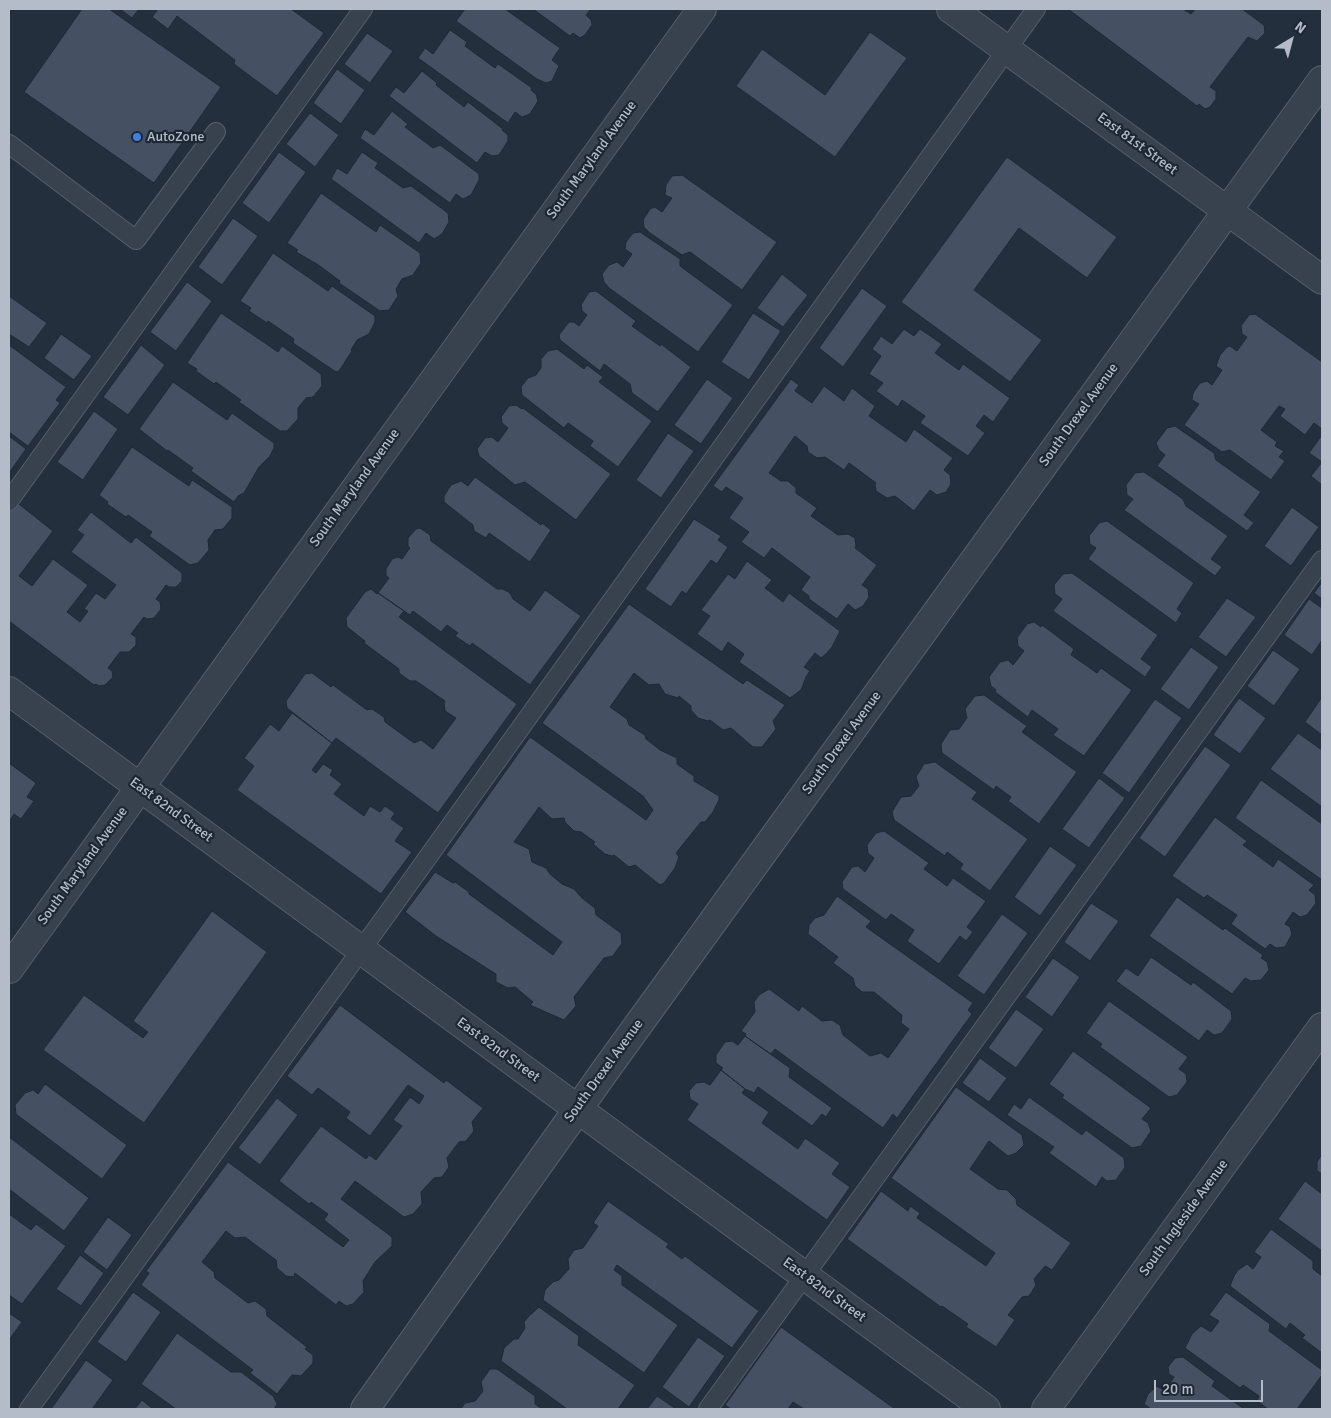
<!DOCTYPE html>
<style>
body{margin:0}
#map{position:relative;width:1331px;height:1418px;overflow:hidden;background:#242f3e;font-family:Signika,sans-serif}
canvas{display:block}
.frame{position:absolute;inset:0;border:10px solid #b4bcc9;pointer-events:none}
.north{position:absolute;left:1266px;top:15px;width:50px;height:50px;-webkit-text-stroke:4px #1d2633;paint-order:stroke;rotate:37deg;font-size:14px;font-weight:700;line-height:20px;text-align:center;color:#b4bcc9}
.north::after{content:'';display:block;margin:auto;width:18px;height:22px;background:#b4bcc9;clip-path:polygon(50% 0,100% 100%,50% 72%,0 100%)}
.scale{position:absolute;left:1154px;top:1380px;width:109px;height:22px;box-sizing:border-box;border:2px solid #b4bcc9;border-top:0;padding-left:6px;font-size:15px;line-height:18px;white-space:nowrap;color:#b4bcc9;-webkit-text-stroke:4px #1d2633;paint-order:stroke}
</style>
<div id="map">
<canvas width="1331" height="1418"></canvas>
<div class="frame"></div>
<div class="north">N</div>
<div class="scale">20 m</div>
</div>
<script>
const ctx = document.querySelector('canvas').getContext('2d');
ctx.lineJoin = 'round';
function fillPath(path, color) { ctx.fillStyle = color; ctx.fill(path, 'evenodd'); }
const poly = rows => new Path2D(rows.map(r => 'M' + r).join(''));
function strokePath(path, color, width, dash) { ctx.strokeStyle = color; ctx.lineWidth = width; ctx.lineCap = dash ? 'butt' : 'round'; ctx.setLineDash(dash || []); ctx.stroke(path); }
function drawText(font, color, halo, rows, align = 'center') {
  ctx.font = font + ' Signika,sans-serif'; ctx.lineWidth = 4.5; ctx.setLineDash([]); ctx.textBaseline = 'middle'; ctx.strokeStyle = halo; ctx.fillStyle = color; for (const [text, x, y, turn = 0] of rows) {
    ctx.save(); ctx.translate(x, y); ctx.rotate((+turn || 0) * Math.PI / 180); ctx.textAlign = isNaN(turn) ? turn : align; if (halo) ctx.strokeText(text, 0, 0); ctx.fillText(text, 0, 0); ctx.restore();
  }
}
const building = poly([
 [82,9,109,9,221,87,154,183,24,92,82,9],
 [120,9,139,9,132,18,120,9],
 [158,9,291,9,324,33,277,96,234,64,235,60,177,16,168,29,152,17,158,9],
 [465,9,505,9,560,48,552,60,559,66,552,81,546,83,537,79,456,21,465,9],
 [533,9,591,9,586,15,591,20,592,25,585,35,580,38,573,33,570,36,533,9],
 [1068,9,1183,9,1191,14,1195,9,1242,9,1264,25,1265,33,1257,41,1248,37,1210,87,1216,91,1216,99,1210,107,1205,109,1199,104,1197,106,1068,9],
 [450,30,467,42,465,46,495,68,498,64,532,88,531,90,536,94,538,101,530,114,522,117,515,112,508,123,418,58,425,48,433,54,450,30],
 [870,32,907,58,835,157,736,86,762,49,825,95,870,32],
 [367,33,393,51,370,83,344,64,367,33],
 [337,69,365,90,341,124,313,103,337,69],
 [422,71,437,83,436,85,464,107,468,102,503,129,502,130,508,135,508,141,499,155,492,156,485,152,477,163,389,96,396,87,404,93,422,71],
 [392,111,408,124,405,127,433,148,440,145,479,174,479,180,471,195,463,199,456,194,450,203,360,138,365,129,374,135,392,111],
 [310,113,339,135,315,167,286,144,310,113],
 [279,152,306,172,269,223,242,203,279,152],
 [362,152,378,163,375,168,403,188,411,186,448,213,449,222,442,234,434,239,426,233,419,243,331,179,337,168,347,174,362,152],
 [1007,157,1117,237,1087,278,1019,228,974,290,1042,340,1010,382,901,302,1007,157],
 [682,175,777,242,742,290,690,252,682,255,650,233,644,227,643,220,650,209,655,207,662,212,672,198,665,195,666,185,672,176,682,175],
 [321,193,376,232,380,225,420,253,421,263,413,275,402,279,396,289,398,296,389,310,380,311,339,283,340,281,317,264,296,252,298,250,287,243,321,193],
 [233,218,258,236,222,285,198,267,233,218],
 [640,232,680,259,680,266,733,305,698,352,609,288,604,282,602,274,609,265,617,262,623,267,632,254,625,249,626,242,633,233,640,232],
 [273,253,328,291,332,286,375,316,375,322,369,334,357,340,351,350,352,351,339,371,336,372,293,343,294,339,268,321,267,323,249,311,251,308,240,301,273,253],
 [782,274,808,295,783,327,757,308,782,274],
 [187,282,212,301,176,351,150,332,187,282],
 [862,288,887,306,843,367,819,348,862,288],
 [596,291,636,321,632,326,660,346,661,344,691,367,658,412,632,393,630,384,604,364,600,371,560,340,559,335,569,322,574,322,579,326,587,315,582,311,581,305,589,292,596,291],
 [9,296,47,323,29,347,9,334,9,296],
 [221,313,278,352,282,346,321,374,322,386,313,397,306,398,298,408,298,419,287,431,280,431,239,402,241,400,216,382,214,384,196,371,197,369,187,363,221,313],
 [753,313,781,331,749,380,721,362,753,313],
 [1255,314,1322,362,1322,429,1314,423,1305,435,1280,416,1285,409,1279,406,1261,430,1277,442,1275,446,1284,451,1279,457,1285,461,1271,480,1230,450,1222,452,1184,425,1199,404,1192,400,1193,393,1200,383,1207,381,1212,385,1222,370,1216,366,1220,355,1227,347,1230,346,1237,351,1247,337,1242,334,1241,326,1249,315,1255,314],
 [904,329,914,336,920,329,942,344,935,353,959,370,963,364,1010,398,993,422,984,415,976,426,985,433,968,456,920,423,925,416,902,400,898,407,876,391,883,383,869,374,881,356,872,349,881,336,892,344,904,329],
 [61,334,92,356,74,380,44,358,61,334],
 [9,345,66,387,56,400,60,403,28,446,9,432,9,345],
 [141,345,165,365,128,415,103,397,141,345],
 [557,349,584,369,587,365,603,377,599,382,652,421,618,467,590,446,593,441,568,423,564,428,522,395,521,387,528,378,536,375,541,368,541,359,548,351,557,349],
 [707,379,733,398,701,444,674,425,707,379],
 [791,379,799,385,795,391,812,403,824,386,844,401,852,388,875,406,869,416,906,442,914,429,953,458,944,470,950,475,951,484,946,492,937,495,930,490,914,511,895,496,887,498,876,491,875,485,876,483,849,463,844,470,825,457,817,458,808,452,807,446,795,436,769,473,781,481,788,481,796,488,796,493,817,508,811,516,838,535,848,534,855,538,856,546,855,548,877,565,862,585,868,589,869,597,863,606,855,610,848,604,837,619,809,599,809,596,801,590,810,577,772,548,764,558,741,542,749,532,729,518,743,498,726,487,722,492,713,486,791,379],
 [173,382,227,420,232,413,274,443,274,448,270,456,259,467,244,493,238,496,234,502,191,471,193,468,168,450,167,451,139,429,173,382],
 [516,405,522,409,523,408,611,474,576,520,525,482,515,485,479,456,477,449,485,438,492,437,498,442,508,428,502,423,501,417,509,406,516,405],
 [94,411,118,429,83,480,57,462,94,411],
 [1175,426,1214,453,1216,460,1261,492,1244,515,1254,523,1247,531,1157,466,1165,455,1159,450,1156,443,1167,428,1175,426],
 [668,433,694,451,661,498,636,480,668,433],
 [1322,435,1322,462,1309,453,1322,435],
 [9,436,26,449,9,473,9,436],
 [132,447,189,486,192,480,232,507,232,518,223,529,215,530,208,540,209,550,198,563,190,565,149,536,152,532,128,515,126,517,107,504,108,502,99,495,132,447],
 [1322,462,1322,485,1311,476,1322,462],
 [1144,472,1183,499,1186,506,1228,536,1211,559,1222,567,1215,576,1124,510,1133,499,1127,495,1126,485,1135,473,1144,472],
 [475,477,541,525,542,523,551,530,530,562,489,533,486,538,474,531,473,525,444,502,444,496,451,485,461,481,468,486,475,477],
 [15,501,53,531,19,576,32,586,53,559,88,585,67,612,80,622,88,611,84,609,96,593,105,599,116,585,71,552,84,535,77,530,91,512,131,543,136,537,182,573,182,581,176,587,169,587,166,585,156,599,160,602,161,609,154,618,147,619,144,617,131,634,136,637,136,645,129,652,120,652,108,668,112,671,113,677,105,685,99,686,96,684,94,685,9,621,9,509,15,501],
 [1292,507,1319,527,1291,566,1264,546,1292,507],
 [694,519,721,536,718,540,728,547,717,564,711,560,686,594,682,591,671,607,645,589,694,519],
 [1107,521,1194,583,1177,609,1182,613,1176,623,1088,559,1096,548,1090,544,1089,536,1099,523,1107,521],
 [420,528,430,535,431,541,497,589,503,589,510,593,513,599,530,611,545,590,581,616,530,685,472,643,470,646,455,636,458,633,447,625,441,632,413,611,410,615,378,593,389,578,386,576,386,569,392,559,398,557,402,559,410,548,408,546,408,538,416,529,420,528],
 [747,561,772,580,765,588,783,602,789,593,840,631,832,647,827,653,821,658,815,653,804,667,810,671,806,677,801,690,790,698,739,662,744,654,728,642,722,652,697,634,710,616,701,610,728,574,735,579,747,561],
 [1072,573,1158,635,1141,659,1152,667,1145,677,1053,611,1062,599,1055,594,1054,585,1063,574,1072,573],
 [1322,582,1322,599,1314,593,1322,582],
 [371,589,377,594,378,593,404,611,399,617,517,704,438,813,336,738,332,743,287,708,286,701,305,674,312,673,331,687,333,685,367,710,372,709,384,717,385,722,414,743,421,740,433,749,456,718,445,711,444,703,445,701,416,681,410,681,399,673,399,669,364,643,365,641,347,627,346,618,365,592,371,589],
 [1227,598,1256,617,1226,657,1198,637,1227,598],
 [1309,599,1322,608,1322,640,1312,655,1284,635,1309,599],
 [629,604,743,684,747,680,785,705,773,721,776,729,762,747,753,747,731,728,723,730,710,720,708,721,698,718,691,710,691,706,679,696,678,698,665,694,659,684,649,685,634,673,610,707,627,719,629,725,645,735,646,739,660,750,677,758,677,764,694,776,694,781,719,796,719,800,713,812,705,822,701,822,676,853,679,857,675,868,664,883,660,885,635,865,629,867,614,855,612,856,605,854,593,844,595,842,581,832,574,831,565,822,564,818,552,819,539,807,514,842,529,849,532,862,546,868,550,874,562,884,574,889,582,898,595,908,596,915,621,933,622,943,613,956,604,958,574,997,576,1006,564,1020,530,1005,533,1002,515,987,508,988,496,982,496,974,436,936,405,912,435,872,453,883,455,882,469,892,469,894,553,955,562,942,446,855,530,737,646,820,653,810,643,796,542,723,629,604],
 [1034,622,1041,627,1042,625,1074,649,1071,655,1097,673,1101,668,1132,690,1084,756,1053,735,1058,729,1032,710,1028,717,995,692,996,690,991,686,989,677,1000,662,1008,660,1013,665,1024,651,1018,646,1017,638,1027,624,1034,622],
 [1191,647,1219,667,1189,710,1160,689,1191,647],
 [1273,650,1300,669,1274,706,1247,686,1273,650],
 [984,695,1027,726,1022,732,1077,772,1039,824,1008,801,1011,797,996,786,994,790,942,753,941,744,950,730,959,729,967,718,965,709,975,696,984,695],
 [1322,697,1322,735,1305,722,1322,697],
 [1239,698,1266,718,1240,754,1213,735,1239,698],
 [1155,699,1182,718,1129,793,1102,773,1155,699],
 [292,713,332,743,312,770,316,773,323,764,333,770,330,775,342,784,334,794,364,816,370,806,380,812,385,806,395,813,391,819,404,828,395,841,412,852,381,894,237,790,254,766,244,758,270,724,279,731,292,713],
 [1298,733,1322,750,1322,807,1270,769,1298,733],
 [1205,746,1231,765,1165,857,1139,838,1205,746],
 [935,762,977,792,972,799,1028,839,990,891,960,869,963,864,947,852,945,856,894,820,892,812,901,797,911,796,919,786,916,777,924,764,935,762],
 [9,763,36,783,27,797,34,801,21,819,14,814,9,822,9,763],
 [1099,778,1125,798,1089,848,1062,829,1099,778],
 [1261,780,1322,824,1322,880,1235,818,1261,780],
 [1215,817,1247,841,1243,845,1273,867,1278,859,1314,885,1309,890,1315,895,1316,903,1307,915,1300,917,1293,912,1285,924,1290,927,1292,934,1285,947,1276,948,1270,944,1265,949,1231,924,1237,915,1207,895,1204,898,1172,876,1215,817],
 [884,831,929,863,924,869,947,886,953,878,986,901,967,927,973,932,966,941,960,936,939,964,907,941,914,930,891,914,886,920,843,889,842,882,852,867,858,866,865,872,874,858,868,853,867,845,876,833,884,831],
 [1050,846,1077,865,1040,916,1014,897,1050,846],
 [837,896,871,921,866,927,973,1003,968,1010,972,1014,897,1118,893,1114,883,1128,775,1049,771,1054,745,1036,746,1034,741,1031,755,1012,754,1002,759,995,769,989,799,1011,802,1006,822,1021,832,1020,840,1025,843,1035,870,1056,881,1053,888,1058,909,1029,901,1023,902,1015,874,992,862,992,855,986,853,978,833,963,838,957,808,934,809,925,815,918,824,915,837,896],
 [1177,897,1223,930,1225,928,1263,955,1261,958,1267,962,1269,970,1261,980,1251,981,1245,978,1232,994,1149,936,1177,897],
 [1091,903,1119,921,1090,961,1064,942,1091,903],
 [212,911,267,952,144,1123,43,1050,84,995,143,1038,148,1032,133,1021,212,911],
 [1002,914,1028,933,984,995,957,976,1002,914],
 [1151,957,1191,985,1193,982,1231,1011,1232,1019,1222,1033,1214,1035,1207,1030,1199,1041,1116,981,1126,968,1138,976,1151,957],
 [1053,958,1080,977,1052,1017,1025,997,1053,958],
 [1109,1001,1188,1057,1179,1069,1186,1074,1187,1082,1177,1095,1169,1097,1100,1047,1102,1044,1086,1033,1109,1001],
 [340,1005,444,1083,446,1080,483,1108,472,1122,474,1131,466,1141,459,1142,447,1158,449,1167,442,1177,434,1178,421,1192,422,1204,413,1214,404,1217,355,1181,341,1199,392,1237,392,1246,375,1262,363,1281,364,1292,353,1304,346,1306,339,1301,336,1305,295,1273,294,1277,286,1276,277,1268,276,1260,245,1237,235,1238,226,1231,202,1262,214,1272,215,1278,248,1303,255,1301,266,1309,267,1316,307,1347,305,1349,313,1355,313,1363,301,1376,292,1375,277,1394,250,1373,253,1370,141,1285,149,1273,146,1271,228,1162,343,1247,349,1240,324,1220,328,1214,311,1202,309,1204,279,1181,321,1126,366,1159,369,1155,376,1160,402,1126,393,1120,410,1097,419,1104,424,1096,408,1085,370,1136,346,1118,350,1112,318,1088,312,1095,287,1076,340,1005],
 [1016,1009,1044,1029,1016,1068,988,1048,1016,1009],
 [745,1036,790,1068,789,1077,832,1108,826,1117,822,1114,812,1126,758,1087,754,1093,745,1089,721,1070,723,1068,716,1063,716,1055,725,1042,732,1041,738,1045,745,1036],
 [1073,1051,1151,1108,1142,1119,1148,1123,1151,1131,1141,1146,1132,1148,1062,1098,1064,1095,1049,1084,1073,1051],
 [980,1058,1007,1078,989,1102,962,1083,980,1058],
 [721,1070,745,1089,742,1093,769,1112,762,1123,798,1149,805,1138,840,1163,832,1174,850,1187,827,1220,687,1120,698,1104,690,1099,689,1091,696,1083,704,1082,710,1085,721,1070],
 [45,1084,127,1145,102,1179,16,1114,15,1105,25,1093,33,1090,38,1094,45,1084],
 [956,1087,1022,1135,1024,1145,1016,1153,1008,1156,989,1141,970,1169,998,1189,1007,1190,1016,1199,1017,1205,1071,1243,1052,1270,1045,1266,1034,1279,1036,1285,1029,1296,1022,1297,1008,1315,1015,1320,996,1347,966,1327,968,1324,942,1306,941,1307,847,1239,881,1191,908,1211,910,1206,920,1213,917,1218,986,1266,995,1253,891,1178,956,1087],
 [1029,1097,1082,1135,1086,1130,1124,1158,1125,1167,1116,1180,1107,1181,1102,1177,1096,1187,1049,1153,1054,1147,1007,1115,1014,1104,1021,1109,1029,1097],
 [277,1098,298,1115,260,1165,238,1148,277,1098],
 [9,1137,89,1198,64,1231,9,1189,9,1137],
 [1322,1154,1322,1174,1317,1171,1317,1162,1322,1154],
 [1305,1181,1322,1194,1322,1251,1278,1219,1305,1181],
 [608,1201,669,1244,666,1247,682,1259,685,1256,759,1311,732,1348,617,1265,614,1270,622,1276,622,1285,678,1325,644,1373,543,1300,545,1290,553,1282,559,1280,569,1269,568,1259,574,1250,583,1248,598,1226,593,1223,608,1201],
 [9,1214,31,1230,36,1224,66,1246,22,1304,9,1295,9,1214],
 [108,1217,132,1235,107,1270,83,1252,108,1217],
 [1271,1229,1313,1261,1313,1269,1322,1276,1322,1353,1302,1338,1305,1335,1290,1323,1286,1329,1230,1286,1234,1276,1238,1270,1247,1264,1253,1269,1261,1257,1254,1252,1271,1229],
 [80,1255,104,1273,81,1306,56,1289,80,1255],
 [133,1292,161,1312,126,1362,97,1342,133,1292],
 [1226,1292,1270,1324,1269,1331,1322,1370,1322,1375,1297,1409,1268,1409,1257,1401,1259,1396,1243,1385,1240,1388,1185,1348,1192,1334,1201,1326,1211,1332,1219,1321,1209,1315,1226,1292],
 [539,1307,579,1336,578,1345,635,1385,618,1409,567,1409,501,1361,504,1348,514,1339,518,1339,525,1328,524,1322,528,1317,539,1307],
 [9,1313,22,1322,9,1340,9,1313],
 [781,1327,895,1409,804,1409,793,1402,788,1409,731,1409,725,1405,781,1327],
 [177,1333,231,1372,241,1372,273,1396,277,1404,274,1409,176,1409,141,1384,177,1333],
 [698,1337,725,1356,689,1407,662,1387,698,1337],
 [1183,1357,1215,1381,1212,1386,1244,1409,1151,1409,1144,1404,1148,1394,1157,1386,1165,1391,1174,1377,1169,1374,1168,1367,1175,1358,1183,1357],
 [86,1360,113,1380,92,1409,51,1409,86,1360],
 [490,1369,497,1369,535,1396,535,1404,542,1409,461,1409,465,1403,475,1401,483,1391,481,1382,490,1369],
 [657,1396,676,1409,647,1409,657,1396],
 [142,1400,153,1409,135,1409,142,1400]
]);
const service = poly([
 [9,144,136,240,216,132],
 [9,501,363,9],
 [29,1409,390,910,1036,9],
 [708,1409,1322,560]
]);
const minor = poly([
 [951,9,1322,280],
 [9,691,986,1409],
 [9,969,702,9],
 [365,1409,607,1068,1322,80],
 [1046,1409,1322,1027]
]);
const markers = [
 [137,137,5,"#3f7fe0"]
];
const poiNames = [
 ["AutoZone",147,137]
];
const streetNames = [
 ["East 81st Street",1137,144,36],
 ["South Maryland Avenue",592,160,-54],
 ["South Drexel Avenue",1079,415,-54],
 ["South Maryland Avenue",355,488,-54],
 ["South Drexel Avenue",842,743,-54],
 ["East 82nd Street",171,810,36],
 ["South Maryland Avenue",83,866,-54],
 ["East 82nd Street",498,1050,36],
 ["South Drexel Avenue",604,1071,-54],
 ["South Ingleside Avenue",1184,1218,-54],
 ["East 82nd Street",824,1290,36]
];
fillPath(building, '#455162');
strokePath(building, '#1f2835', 1);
strokePath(service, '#565f6c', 20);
strokePath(minor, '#565f6c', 30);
strokePath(service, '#38414e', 18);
strokePath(minor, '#38414e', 28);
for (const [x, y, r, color] of markers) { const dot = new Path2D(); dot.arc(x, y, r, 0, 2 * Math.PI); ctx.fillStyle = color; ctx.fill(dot); strokePath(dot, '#1d2633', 2); }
drawText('14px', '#b4bcc9', '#1d2633', poiNames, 'left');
drawText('14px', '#b4bcc9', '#1d2633', streetNames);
</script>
